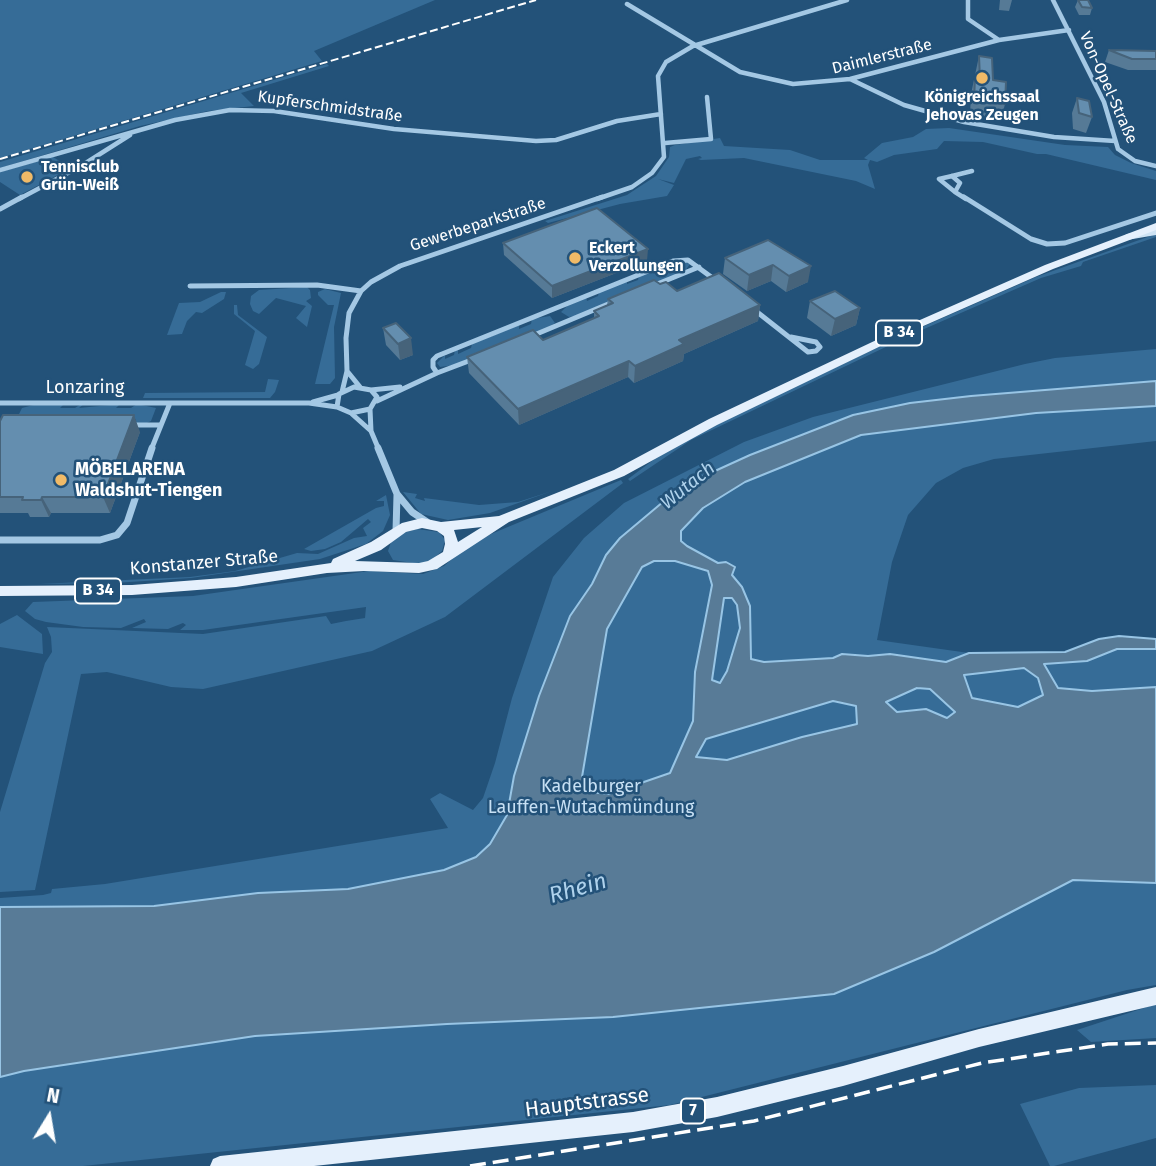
<!DOCTYPE html>
<meta charset="utf-8">
<style>
body{margin:0}
#map{position:relative;width:1156px;height:1166px;overflow:hidden;background:#235279;font-family:"Fira Sans",sans-serif}
canvas{display:block}
.north{position:absolute;left:14px;top:1082px;width:70px;height:70px;-webkit-text-stroke:5px #235279;paint-order:stroke;rotate:11deg;font-size:19px;font-weight:700;line-height:28px;text-align:center;color:#fff}
.north::after{content:'';display:block;margin:auto;width:24px;height:32px;background:#fff;clip-path:polygon(50% 0,100% 100%,50% 72%,0 100%)}
</style>
<div id="map">
<canvas width="1156" height="1166"></canvas>
<div class="north">N</div>
</div>
<script>
const ctx = document.querySelector('canvas').getContext('2d');
ctx.lineJoin = 'round';
function fillPath(path, color) { ctx.fillStyle = color; ctx.fill(path, 'evenodd'); }
const poly = rows => new Path2D(rows.map(r => 'M' + r).join(''));
function strokePath(path, color, width, dash) { ctx.strokeStyle = color; ctx.lineWidth = width; ctx.lineCap = dash ? 'butt' : 'round'; ctx.setLineDash(dash || []); ctx.stroke(path); }
function drawText(font, color, halo, rows, align = 'center') {
  ctx.font = font + ' "Fira Sans",sans-serif'; ctx.lineWidth = 5; ctx.setLineDash([]); ctx.textBaseline = 'middle'; ctx.strokeStyle = halo; ctx.fillStyle = color; for (const [text, x, y, turn = 0] of rows) {
    ctx.save(); ctx.translate(x, y); ctx.rotate((+turn || 0) * Math.PI / 180); ctx.textAlign = isNaN(turn) ? turn : align; if (halo) ctx.strokeText(text, 0, 0); ctx.fillText(text, 0, 0); ctx.restore();
  }
}
const green = poly([
 [0,0,435,0,314,51,322,61,0,158],
 [327,64,329,66,241,93,254,106,208,111,140,126,0,168,0,162],
 [949,128,1065,145,1108,147,1115,155,1131,163,1156,171,1156,180,1046,154,1037,154,983,142,944,141,937,149,894,155,877,162,870,160,868,165,875,189,856,181,744,158,701,160,698,159,702,158,700,156,686,159,674,183,658,179,674,185,667,196,620,204,548,223,545,221,627,195,636,189,656,176,669,157,670,147,675,145,720,138,724,146,790,150,820,160,868,160,864,158,882,143,913,137,926,129],
 [53,157,71,168,20,195,0,182,0,172],
 [1156,234,1156,237,1083,262,1081,266,1041,278,915,333,691,440,630,481,628,479,668,449,755,405,913,331,1036,277],
 [685,262,690,264,685,271,580,315,569,317,561,312,568,305,586,297,587,301,598,296,599,292,627,281,627,284,638,280,639,276,654,270,655,273,665,269,666,265],
 [307,287,310,290,311,298,306,301,312,306,307,327,296,318,306,306,276,298,259,314,253,311,250,304,251,296,259,290],
 [325,289,341,293,334,327,335,378,330,384,315,384,334,305,328,305,318,295,318,292],
 [221,292,226,292,224,299,202,313,196,312,187,321,182,334,167,335,179,303,200,302],
 [234,305,237,305,238,315,267,337,259,364,253,369,245,365,255,331,234,314],
 [550,316,555,323,547,328,455,365,440,367,437,363,445,355,445,359,454,355,455,350,458,349,458,354,471,348,472,344,519,325,519,329,531,324,532,319],
 [1156,349,1156,441,994,459,963,468,936,483,908,515,892,562,877,640,969,653,946,662,890,654,868,656,842,654,833,658,764,662,750,659,750,606,742,587,732,575,732,570,708,572,712,585,695,672,693,721,680,752,702,746,706,739,833,701,850,705,906,689,967,683,964,675,981,672,1024,668,1037,677,1050,675,1043,664,1087,661,1117,649,1156,649,1156,759,295,954,32,907,0,907,0,898,43,895,51,893,52,889,105,884,448,828,430,799,440,793,473,810,483,798,495,763,512,698,553,577,584,538,624,503,744,442,813,417,1025,364,1055,358],
 [268,379,279,380,275,392,270,398,143,398,145,393,265,392],
 [37,404,64,404,60,408,75,408,81,404,84,404,79,408,120,404,116,408,131,408,137,404,156,408,151,421,147,423,131,423,136,419,16,420,22,408],
 [621,480,623,483,445,617,372,651,203,689,171,687,107,672,81,674,35,890,0,892,0,812,45,663,52,652,51,637,47,627,203,634,326,616,331,624,346,621,365,618,366,607,203,630,180,630,186,625,183,623,168,629,132,628,146,622,144,619,121,628,83,627,46,622,35,619,25,611,33,602,193,596,369,571,423,574,444,566,461,551,491,534],
 [552,491,490,513,448,520,421,514,403,492,417,494,415,498,425,501,424,498,479,505,518,502],
 [386,495,390,515,383,531,366,544,320,559,191,578,114,583,39,584,190,577,235,571,297,553,318,554,354,538,367,536,363,528,371,522,368,519,341,542,325,549,311,551,304,549,376,508,384,506,384,501,376,501],
 [417,529,439,532,445,540,442,551,432,560,419,564,393,560,388,551,391,542,403,533],
 [724,597,732,598,737,605,740,628,727,671,720,683,712,680],
 [17,615,42,634,43,654,0,647,0,624],
 [1073,880,1156,883,1156,985,1127,990,670,1105,83,1166,0,1166,0,1077,23,1071,255,1036,447,1024,613,1017,834,994],
 [1156,1004,1156,1038,1091,1042,1077,1030],
 [1156,1085,1156,1138,1054,1166,1050,1166,1020,1104,1079,1088]
]);
const water = poly([
 [1156,381,1156,406,1036,413,861,435,745,482,703,508,681,531,681,541,687,546,718,563,726,562,735,567,732,575,742,587,750,606,751,659,764,662,833,658,842,654,868,656,890,654,946,662,969,653,1065,652,1099,639,1119,636,1156,639,1156,649,1117,649,1087,661,1044,664,1058,688,1092,691,1156,687,1156,883,1073,880,934,952,834,994,613,1017,447,1024,255,1036,24,1071,0,1077,0,907,154,906,258,893,348,889,444,870,476,857,490,844,507,815,514,776,539,696,570,616,592,584,606,555,620,538,682,486,750,455,853,415,910,403,971,396,1156,381],
 [654,561,675,561,708,571,712,585,695,672,693,721,670,773,609,794,588,792,582,777,607,629,642,567,654,561],
 [724,598,732,598,737,605,740,628,727,671,720,683,712,680,724,598],
 [1024,668,1038,678,1043,695,1018,707,972,698,964,675,1024,668],
 [917,688,930,689,955,712,947,718,926,709,897,712,886,702,917,688],
 [833,701,856,706,857,724,802,737,727,760,696,757,706,739,833,701]
]);
const streetFar2 = poly([
 [968,0,968,19,999,40],
 [1053,0,1104,102,1118,149,1135,161,1156,166],
 [627,4,740,72,793,84,850,79,999,40,1069,30],
 [850,79,904,105,964,122,1054,137,1115,141],
 [665,143,711,139,707,97],
 [0,170,175,120,230,110,274,111,394,129,536,141,556,140,617,121,661,114],
 [952,176,972,171],
 [952,176,960,183,955,192,939,179,952,176],
 [955,192,966,199],
 [19,199,81,166,130,135],
 [597,199,632,187,652,173,664,157,658,76,666,62,693,46,847,0]
]);
const streetFar1 = poly([
 [964,197,1031,239,1047,244,1065,243,1156,213],
 [0,209,22,197],
 [190,286,317,285,361,291],
 [650,287,699,267],
 [752,308,808,352,816,351,820,347,816,342,791,337],
 [527,338,613,302],
 [474,359,437,373,433,367,433,360,437,356,673,261,688,260,718,282],
 [347,371,360,387],
 [354,387,371,390,377,397,370,409,351,413,337,407,339,394,354,387],
 [371,390,400,387],
 [342,392,347,371,346,338,349,313,361,291,371,282,400,266,602,197],
 [377,401,437,373],
 [313,402,338,395],
 [0,403,309,403,337,407],
 [370,409,371,431,379,450],
 [352,414,371,431],
 [128,425,159,425],
 [151,450,170,403]
]);
const street = poly([
 [378,448,397,494,412,512,427,522],
 [396,531,397,495],
 [0,540,100,540,117,535,127,523,152,448]
]);
const secondary = poly([
 [1156,229,1156,235,1127,240,1122,237,1127,234,1156,229]
]);
const primary = poly([
 [1156,223,1156,230,1053,269,912,331,717,425,624,476,509,522,437,569,419,573,364,571,327,573,236,587,132,595,0,596,0,586,132,585,236,577,331,563,333,559,371,542,402,523,422,518,441,522,499,516,614,470,709,419,904,327,1045,265,1156,223],
 [482,527,458,542,454,530,482,527],
 [422,528,437,531,444,536,445,544,443,552,428,561,419,563,355,561,381,550,406,532,422,528],
 [1156,987,1156,1005,979,1047,843,1086,717,1117,633,1132,314,1166,210,1166,213,1159,220,1156,633,1112,717,1097,843,1066,979,1029,1156,987]
]);
const railFar1 = poly([
 [0,159,536,0]
]);
const rail = poly([
 [470,1166,754,1121,982,1063,1108,1044,1156,1043]
]);
const wall = poly([
 [1000,0,1012,0,1009,11,999,10],
 [1078,0,1092,8,1090,15,1079,15,1075,7],
 [1109,50,1156,51,1156,70,1128,70,1105,62],
 [979,56,1005,104,1001,120,970,116,971,94],
 [1077,98,1092,117,1086,133,1073,129,1072,113],
 [768,240,808,282,786,292,771,281,747,291,723,274,725,258],
 [503,243,647,261,552,298,504,255],
 [660,284,677,291,760,305,758,321,684,354,683,361,634,383,628,377,519,425,469,373,467,357,543,340,594,318,594,311,607,305,608,299],
 [810,301,860,308,856,325,831,336,807,318],
 [383,328,413,355,400,360,386,345],
 [0,421,140,432,110,513,51,513,49,517,30,517,28,513,0,513]
]);
const shadedWall = poly([
 [648,249,647,261,552,298,552,286],
 [773,265,771,281,747,291,749,275],
 [811,266,808,282,786,292,789,276],
 [760,305,758,321,684,354,683,361,634,383,635,366,679,340],
 [860,308,856,325,831,336,835,319],
 [411,338,413,355,400,360,398,344],
 [629,361,628,377,519,425,518,409],
 [134,415,140,432,110,513,103,497],
 [42,497,51,513,49,517,41,500]
]);
const building = poly([
 [1078,0,1088,0,1092,8,1082,7,1078,0],
 [1109,50,1156,51,1156,59,1132,59,1109,50],
 [979,56,992,58,993,80,1006,82,1005,104,974,101,975,78,980,79,979,56],
 [1077,98,1089,101,1092,117,1079,113,1077,98],
 [597,208,648,249,552,286,503,243,597,208],
 [768,240,811,266,789,276,773,265,749,275,725,258,768,240],
 [719,273,760,305,679,340,684,344,635,366,629,361,518,409,467,357,533,330,543,340,599,316,594,311,613,303,608,299,654,280,660,284,666,282,677,291,719,273],
 [835,291,860,308,835,319,810,301,835,291],
 [396,323,411,338,398,344,383,328,396,323],
 [3,415,134,415,103,497,42,497,41,500,22,500,23,497,0,497,0,421,3,415]
]);
const markers = [
 [982,78,7,"#f0ba67"],
 [27,177,7,"#f0ba67"],
 [575,258,7,"#f0ba67"],
 [61,480,7,"#f0ba67"]
];
const farStreetnames = [
 ["Daimlerstraße",882,57,-14],
 ["Von-Opel-Straße",1108,88,66],
 ["Kupferschmidstraße",330,107,8],
 ["Gewerbeparkstraße",478,225,-18]
];
const farPoinames = [
 ["Königreichssaal",982,98,"center"],
 ["Jehovas Zeugen",982,116,"center"],
 ["Tennisclub",41,168],
 ["Grün-Weiß",41,186],
 ["Eckert",589,249],
 ["Verzollungen",589,267]
];
const shields = [
 [899,333,46],
 [98,591,46],
 [693,1111,24]
];
const shieldNames = [
 ["B 34",899,333],
 ["B 34",98,591],
 ["7",693,1111]
];
const streetNames = [
 ["Lonzaring",85,388],
 ["Konstanzer Straße",204,563,-5]
];
const poiNames = [
 ["MÖBELARENA",75,470],
 ["Waldshut-Tiengen",75,491]
];
const parkNames = [
 ["Kadelburger",591,787],
 ["Lauffen-Wutachmündung",591,808]
];
const waterNames = [
 ["Wutach",688,486,-39]
];
const nearStreetnames = [
 ["Hauptstrasse",587,1103,-7]
];
const nearWaternames = [
 ["Rhein",578,889,-16]
];
fillPath(green, '#366c97');
fillPath(water, '#587b97');
strokePath(water, '#98c5e5', 2);
strokePath(streetFar2, '#a4c8e4', 4.5);
strokePath(streetFar1, '#a4c8e4', 5);
strokePath(street, '#a4c8e4', 7);
fillPath(secondary, '#cee3f4');
fillPath(primary, '#e5f0fc');
strokePath(railFar1, '#fff', 2, [8, 3.5]);
strokePath(rail, '#fff', 3.5, [16, 7]);
fillPath(wall, '#567a96');
fillPath(shadedWall, '#46637a');
fillPath(building, '#648eaf');
strokePath(building, '#46637a', 2);
for (const [x, y, r, color] of markers) { const dot = new Path2D(); dot.arc(x, y, r, 0, 2 * Math.PI); ctx.fillStyle = color; ctx.fill(dot); strokePath(dot, '#235279', 2.5); }
drawText('16px', '#fff', '#235279', farStreetnames);
drawText('bold 16px', '#fff', '#235279', farPoinames, 'left');
for (const [x, y, w] of shields) { const box = new Path2D(); box.roundRect(x - w / 2, y - 12.5, w, 25, 5); ctx.fillStyle = '#235279'; ctx.fill(box); strokePath(box, '#fff', 2); }
drawText('bold 16px', '#fff', null, shieldNames);
drawText('18px', '#fff', '#235279', streetNames);
drawText('bold 18px', '#fff', '#235279', poiNames, 'left');
drawText('18px', '#c7e0f4', '#235279', parkNames);
drawText('italic 19px', '#afd2ec', '#235279', waterNames);
drawText('21px', '#fff', '#235279', nearStreetnames);
drawText('italic 23px', '#afd2ec', '#235279', nearWaternames);
</script>
